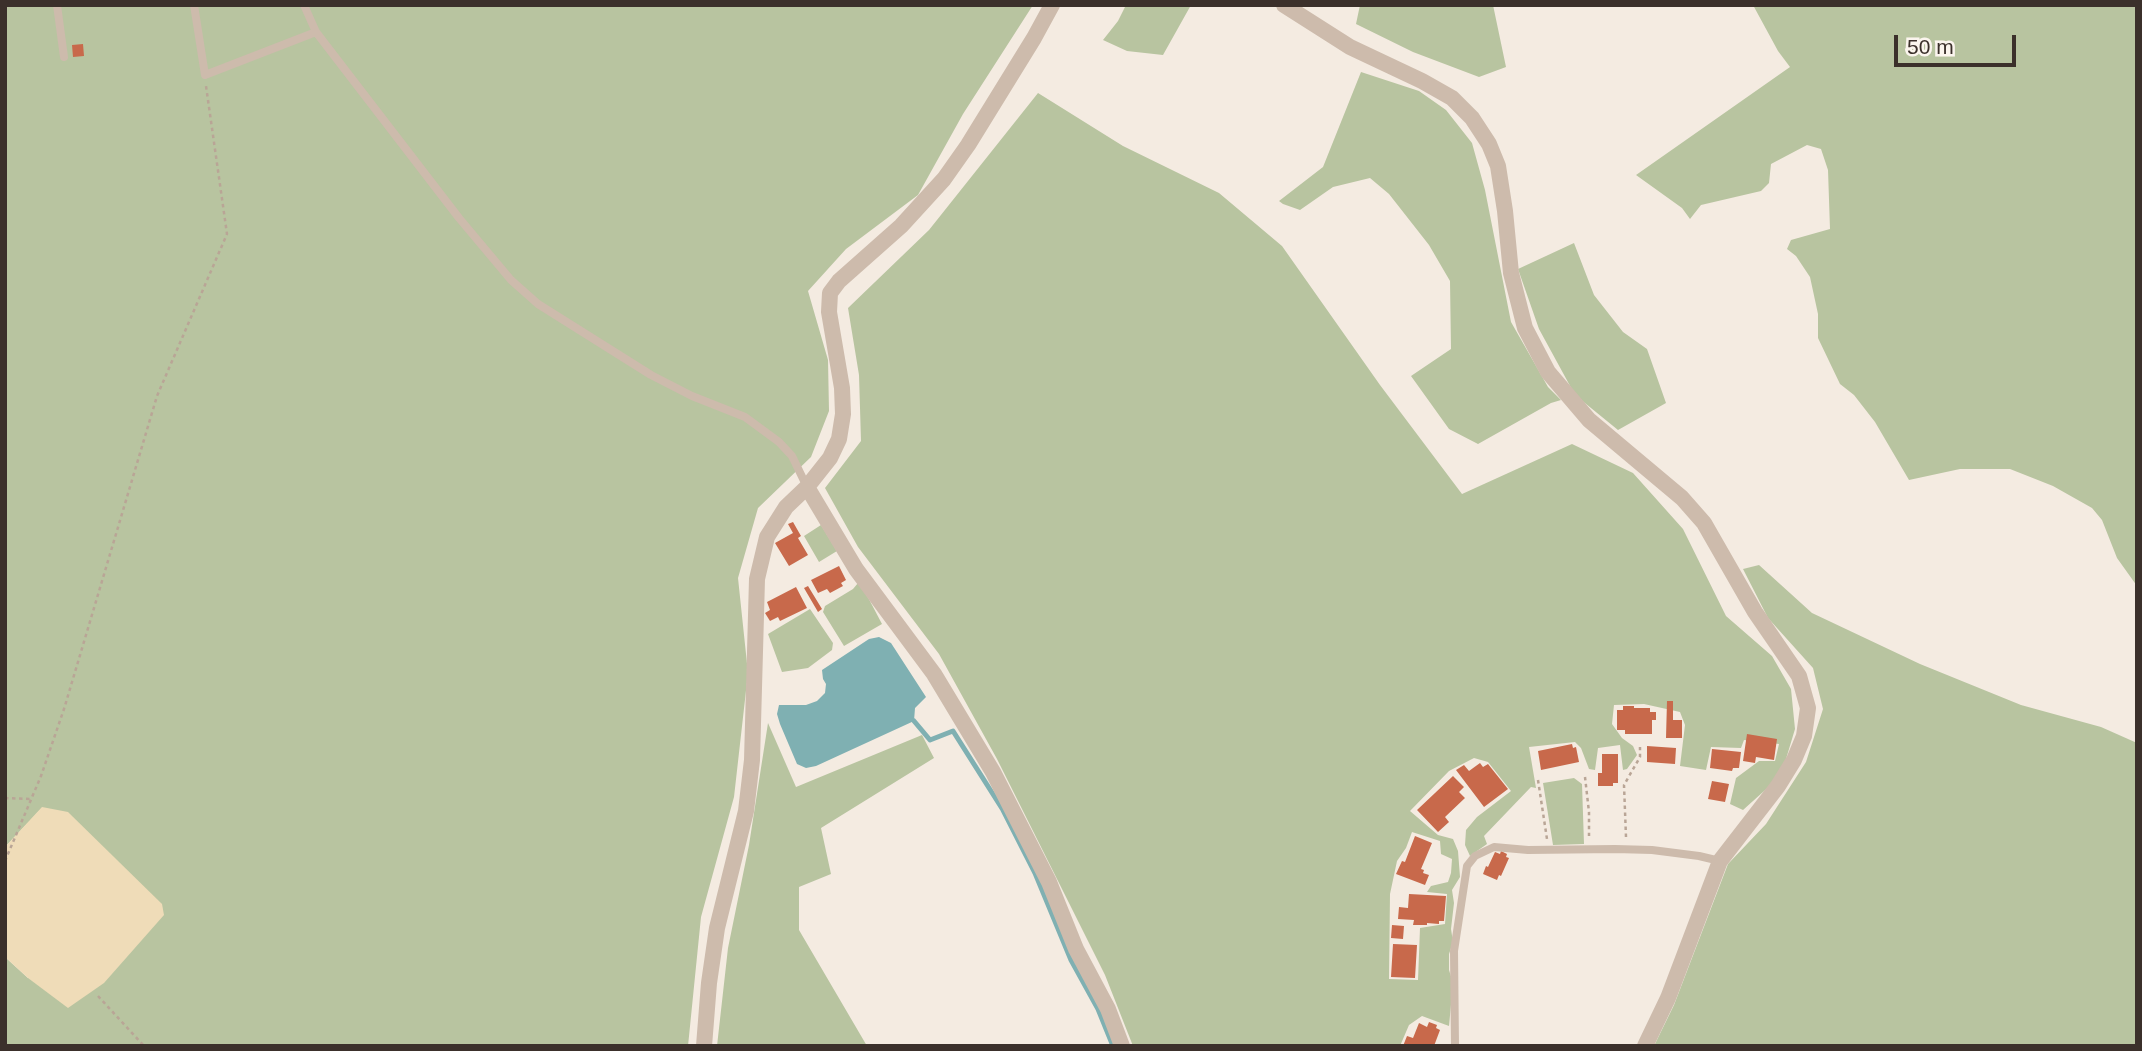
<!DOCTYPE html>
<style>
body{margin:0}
#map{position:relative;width:2142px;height:1051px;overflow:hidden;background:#f4ebe1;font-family:Helvetica,sans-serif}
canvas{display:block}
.frame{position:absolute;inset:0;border:7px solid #3b302b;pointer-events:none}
.scale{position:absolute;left:1894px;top:35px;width:122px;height:32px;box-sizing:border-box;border:4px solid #3b302b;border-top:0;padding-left:9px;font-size:21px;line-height:24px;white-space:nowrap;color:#3b302b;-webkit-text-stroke:5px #fbf5ee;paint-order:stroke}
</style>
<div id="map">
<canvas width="2142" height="1051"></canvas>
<div class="frame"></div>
<div class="scale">50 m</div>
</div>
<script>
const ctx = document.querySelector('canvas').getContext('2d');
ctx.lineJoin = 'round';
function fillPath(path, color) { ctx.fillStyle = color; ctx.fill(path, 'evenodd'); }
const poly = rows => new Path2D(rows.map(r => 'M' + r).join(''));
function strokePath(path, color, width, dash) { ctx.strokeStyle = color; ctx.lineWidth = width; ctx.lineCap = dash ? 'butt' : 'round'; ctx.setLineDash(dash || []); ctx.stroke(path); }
const green = poly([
 [5,5,1033,5,963,114,918,195,846,249,808,291,828,360,829,411,811,457,758,508,738,578,748,673,734,797,701,917,688,1046,5,1046,5,957,28,978,42,808,5,847],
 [1126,5,1191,5,1163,55,1127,51,1103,40,1118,21],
 [1360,5,1493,5,1506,67,1479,77,1413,52,1356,24],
 [1753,5,2137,5,2137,586,2117,558,2102,520,2092,508,2053,486,2010,469,1960,469,1909,480,1875,422,1854,395,1840,384,1818,338,1818,314,1810,277,1796,256,1787,249,1791,240,1830,229,1828,170,1821,149,1807,145,1771,164,1769,183,1761,191,1701,205,1690,219,1682,208,1636,175,1790,67,1778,51],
 [1361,72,1419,91,1446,110,1472,143,1485,190,1511,322,1548,387,1561,400,1551,403,1478,444,1449,429,1411,376,1451,349,1450,281,1429,245,1389,194,1370,178,1333,187,1300,210,1283,204,1279,201,1323,167],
 [1038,93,1123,146,1219,193,1282,246,1380,385,1462,494,1572,444,1633,473,1683,529,1726,616,1772,656,1791,689,1795,729,1786,759,1773,783,1743,810,1730,804,1736,778,1759,761,1775,761,1779,744,1744,740,1741,748,1711,747,1706,770,1680,766,1685,725,1680,712,1644,704,1614,705,1612,724,1622,738,1633,746,1637,755,1627,769,1623,770,1620,745,1598,748,1595,770,1589,769,1581,748,1575,742,1529,747,1536,788,1531,787,1484,836,1487,844,1470,856,1465,845,1466,830,1477,817,1511,791,1488,762,1474,758,1449,771,1410,811,1438,835,1453,839,1458,851,1460,877,1452,890,1454,903,1451,929,1453,942,1449,954,1449,970,1453,983,1449,1026,1422,1016,1409,1025,1400,1046,1133,1046,1105,975,997,759,939,654,858,547,825,488,861,441,859,375,848,308,929,230],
 [1412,832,1440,841,1441,854,1452,859,1451,873,1448,882,1431,886,1427,892,1447,894,1445,924,1420,928,1418,980,1389,979,1390,894,1397,861,1406,848],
 [1574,243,1594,295,1623,332,1647,349,1666,403,1618,430,1575,395,1539,329,1518,269],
 [821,525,837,551,819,562,804,536],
 [1759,565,1812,613,1920,664,2021,705,2101,727,2137,743,2137,782,2135,790,2137,799,2137,1046,1654,1046,1674,1005,1728,864,1766,824,1806,762,1823,709,1813,668,1768,618,1743,569],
 [858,583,861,584,882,624,844,646,823,612,825,606,853,589],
 [810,609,833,643,832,650,808,668,782,672,768,634],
 [768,723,796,787,922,735,934,758,821,828,831,874,799,887,799,930,867,1046,717,1046,728,948,749,845],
 [1574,778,1582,784,1584,844,1553,845,1543,783]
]);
const sand = poly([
 [42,807,68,812,162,904,164,915,104,983,68,1008,28,978,5,957,5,847]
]);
const water = poly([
 [879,637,891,643,926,697,915,708,914,721,816,766,806,768,797,764,780,724,777,714,779,705,806,705,817,701,825,693,826,684,823,679,822,670,869,639]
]);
const stream = poly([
 [914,721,930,740,953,731,1003,810,1035,873,1071,960,1098,1009,1113,1046]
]);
const building = poly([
 [83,44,84,56,73,57,72,45],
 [793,522,801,536,798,538,808,555,789,566,775,543,793,533,788,524],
 [839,566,846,580,841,583,843,586,830,593,827,589,818,593,811,580],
 [808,586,822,609,818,612,804,588],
 [796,587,807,608,780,621,778,617,770,621,765,613,770,610,767,602],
 [1667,701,1673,701,1673,720,1682,720,1682,738,1666,738],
 [1623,706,1634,706,1634,708,1650,708,1650,712,1656,712,1656,720,1652,720,1652,734,1625,734,1625,730,1617,730,1617,710,1623,710],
 [1747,734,1777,739,1774,760,1756,757,1755,763,1743,761],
 [1572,744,1573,748,1576,747,1579,762,1541,770,1538,751],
 [1647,746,1676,748,1675,764,1647,762],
 [1712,749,1741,752,1739,768,1733,768,1732,771,1710,768],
 [1602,754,1618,754,1618,783,1613,783,1613,786,1598,786,1598,773,1602,773],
 [1480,763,1483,767,1488,764,1508,789,1484,807,1456,770,1464,765,1469,771],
 [1453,776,1464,787,1459,792,1465,798,1445,817,1449,822,1438,832,1417,810],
 [1712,781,1729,784,1725,802,1708,799],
 [1415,836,1432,843,1421,869,1424,870,1423,873,1429,875,1425,885,1396,874,1402,861,1405,862],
 [1501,851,1507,854,1506,857,1509,858,1501,876,1499,875,1497,880,1483,874,1486,866,1488,867,1495,852,1500,854],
 [1409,894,1446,896,1444,921,1439,921,1439,924,1427,923,1427,925,1413,925,1414,920,1398,919,1399,907,1408,908],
 [1392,925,1404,926,1403,939,1391,938],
 [1393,944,1417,945,1415,978,1391,977],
 [1429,1022,1437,1025,1436,1028,1440,1030,1434,1046,1403,1046,1407,1036,1413,1038,1419,1023,1427,1027]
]);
const path = poly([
 [1585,777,1589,812,1589,836],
 [1538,780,1547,839],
 [5,798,32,799],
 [1626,837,1624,785,1640,757,1640,747],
 [5,861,41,776,64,709,157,396,227,234,206,86],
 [98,996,144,1046]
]);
const lane = poly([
 [57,5,64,57],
 [194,5,205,75,316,32],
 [304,5,316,32,459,218,511,280,538,304,651,375,692,396,745,417,779,442,792,456,807,487],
 [1455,1046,1454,951,1467,866,1475,856,1494,847,1528,850,1615,849,1652,850,1699,856,1720,861]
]);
const street = poly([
 [1284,5,1350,47,1422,81,1452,98,1472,118,1489,144,1498,166,1505,211,1511,273,1525,328,1548,372,1589,420,1682,498,1704,523,1755,612,1799,676,1808,708,1804,736,1794,760,1778,786,1720,861,1668,998,1645,1046],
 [807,487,856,569,934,674,993,772,1049,882,1076,949,1108,1009,1122,1046],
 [704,1046,709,983,717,928,746,811,752,760,757,579,767,537,786,507,807,487,830,458,839,439,843,414,842,388,829,312,830,293,839,281,901,226,944,179,968,145,1034,38,1052,5]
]);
fillPath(green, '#b8c4a0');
fillPath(sand, '#efdcb8');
fillPath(water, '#7fb0b2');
strokePath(stream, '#7fb0b2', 5);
fillPath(building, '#c8694b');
strokePath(path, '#b9a596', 2.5, [3.5, 3.5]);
strokePath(lane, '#cdbbac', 8);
strokePath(street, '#cdbbac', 16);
</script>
